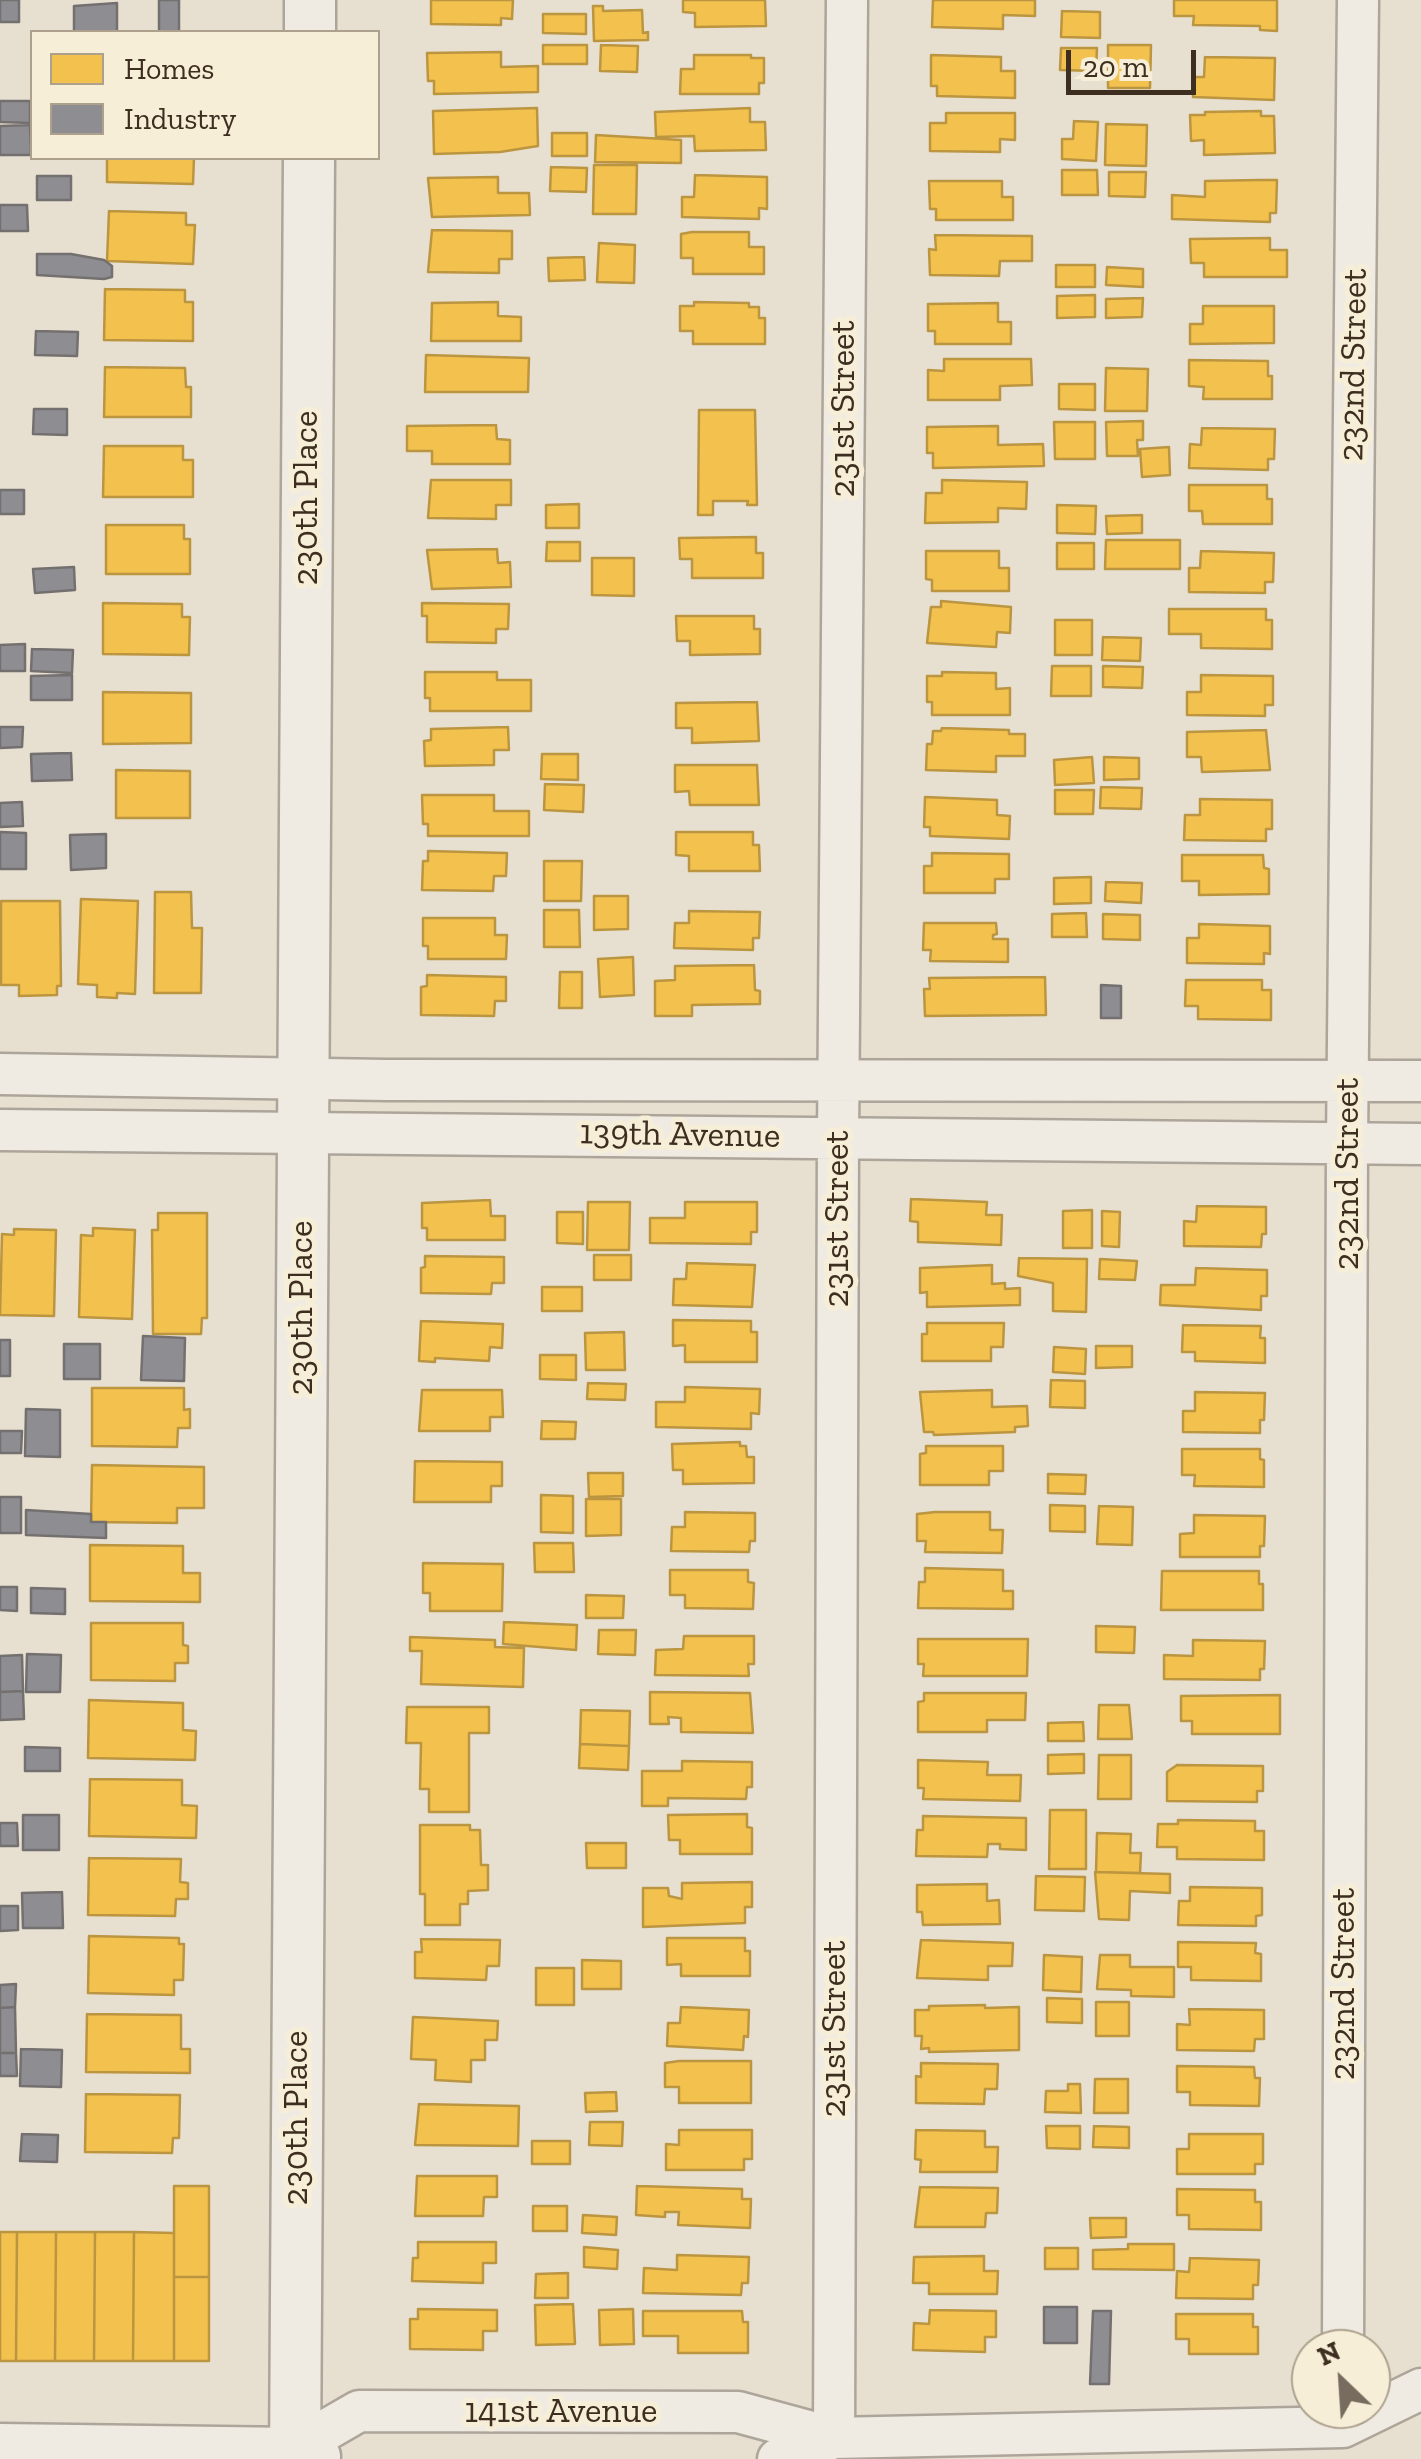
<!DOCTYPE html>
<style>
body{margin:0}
#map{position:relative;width:1421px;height:2459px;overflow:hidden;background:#e7e0d1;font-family:"Zilla Slab",serif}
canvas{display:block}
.legend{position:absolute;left:30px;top:30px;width:350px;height:130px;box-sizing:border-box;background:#f7eed8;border:2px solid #ada18e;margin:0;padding:12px 18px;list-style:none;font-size:30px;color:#3d2e20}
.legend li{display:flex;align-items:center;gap:20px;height:50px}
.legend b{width:50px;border:2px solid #ada18e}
.north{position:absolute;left:1291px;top:2329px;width:100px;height:100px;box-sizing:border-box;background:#f7eed8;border:2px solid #ada18e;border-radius:50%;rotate:335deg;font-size:28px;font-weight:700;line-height:40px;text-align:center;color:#3d2e20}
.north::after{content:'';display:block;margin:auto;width:35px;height:45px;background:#786c5e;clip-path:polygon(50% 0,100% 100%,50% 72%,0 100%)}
.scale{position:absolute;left:1066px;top:50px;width:130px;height:45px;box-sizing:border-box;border:5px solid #3d2e20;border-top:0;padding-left:12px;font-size:30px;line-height:35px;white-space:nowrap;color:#3d2e20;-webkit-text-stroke:8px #f7eed8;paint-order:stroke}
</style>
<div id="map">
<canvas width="1421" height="2459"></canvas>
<ul class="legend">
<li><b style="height:28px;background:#f2c14e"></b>Homes</li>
<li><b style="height:28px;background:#8d8d92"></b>Industry</li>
</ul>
<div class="north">N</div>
<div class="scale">20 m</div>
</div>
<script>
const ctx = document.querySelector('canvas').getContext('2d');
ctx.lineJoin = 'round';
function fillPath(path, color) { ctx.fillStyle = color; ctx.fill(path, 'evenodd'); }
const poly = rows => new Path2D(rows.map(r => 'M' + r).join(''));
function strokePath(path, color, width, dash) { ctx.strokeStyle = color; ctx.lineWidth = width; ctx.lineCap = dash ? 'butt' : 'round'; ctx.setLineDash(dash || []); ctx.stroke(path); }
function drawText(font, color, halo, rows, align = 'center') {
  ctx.font = font + ' "Zilla Slab",serif'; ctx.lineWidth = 10; ctx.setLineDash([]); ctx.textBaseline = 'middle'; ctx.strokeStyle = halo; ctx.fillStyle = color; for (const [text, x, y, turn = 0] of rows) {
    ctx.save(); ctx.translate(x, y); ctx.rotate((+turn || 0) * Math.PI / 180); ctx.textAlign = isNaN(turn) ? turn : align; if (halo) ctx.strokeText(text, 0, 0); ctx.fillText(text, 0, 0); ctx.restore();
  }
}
const homes = poly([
 [431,0,513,0,512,19,501,18,501,25,431,24,431,0],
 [683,0,765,0,766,26,695,27,695,13,683,12,683,0],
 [933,0,1035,0,1035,16,1003,15,1003,29,932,27,933,0],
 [1174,0,1277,0,1277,31,1260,30,1260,26,1193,25,1194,16,1174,16,1174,0],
 [593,6,603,6,603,11,642,10,643,33,648,32,648,40,594,41,593,6],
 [1062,11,1100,12,1100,38,1061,37,1062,11],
 [543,14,586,14,586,34,543,33,543,14],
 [543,45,587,45,587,64,543,64,543,45],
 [601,45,638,46,637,72,600,71,601,45],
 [1108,45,1151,45,1150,88,1108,88,1108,45],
 [1061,48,1097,48,1096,71,1060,70,1061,48],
 [501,52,501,67,538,66,538,92,434,94,434,81,428,81,427,53,501,52],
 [694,55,751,55,751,58,764,58,764,83,759,83,759,94,680,94,681,69,694,69,694,55],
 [931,55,1001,57,1001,71,1015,71,1015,98,937,96,937,86,931,86,931,55],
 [1205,57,1275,58,1274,100,1193,97,1194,77,1204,77,1205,57],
 [537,108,538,146,500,152,434,154,433,111,537,108],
 [750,108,750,122,765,122,766,150,695,151,694,136,656,137,655,112,750,108],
 [1261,111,1261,116,1274,116,1275,153,1204,155,1204,140,1191,141,1190,115,1205,115,1205,112,1261,111],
 [946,113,1015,113,1015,140,1000,139,1000,152,930,151,930,123,946,123,946,113],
 [1074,121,1098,122,1096,161,1062,159,1062,139,1073,139,1074,121],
 [1106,124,1147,125,1146,166,1105,165,1106,124],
 [552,133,587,133,587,156,552,156,552,133],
 [596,135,681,140,681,163,595,162,596,135],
 [107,158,194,158,193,184,107,182,107,158],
 [594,165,637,165,636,214,593,214,594,165],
 [551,167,587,168,586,192,550,191,551,167],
 [1062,170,1097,170,1098,195,1062,195,1062,170],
 [1109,172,1146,172,1145,197,1109,196,1109,172],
 [695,175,767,177,767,209,759,208,759,219,682,217,682,197,694,197,695,175],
 [498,177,498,193,529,193,530,215,432,217,428,178,498,177],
 [1259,180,1277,180,1276,213,1270,213,1270,222,1172,219,1172,195,1205,197,1205,181,1259,180],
 [929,181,1002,181,1002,197,1013,197,1013,220,936,220,936,209,930,209,929,181],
 [109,211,186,213,186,225,195,225,193,264,107,261,109,211],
 [432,230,512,231,512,259,499,259,499,273,428,272,432,230],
 [692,232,749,232,749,247,764,247,764,274,693,274,693,258,681,258,681,234,692,232],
 [935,235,1032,236,1032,261,1000,261,999,276,930,275,929,249,936,250,935,235],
 [1270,238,1270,250,1287,250,1287,277,1204,277,1204,263,1191,263,1190,239,1270,238],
 [599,243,635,245,634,283,597,282,599,243],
 [584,257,585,280,549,281,548,258,584,257],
 [1056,265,1095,265,1095,287,1056,287,1056,265],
 [1107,267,1143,269,1143,287,1106,285,1107,267],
 [105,289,185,290,185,302,193,302,193,341,104,340,105,289],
 [1095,295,1095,317,1057,318,1057,296,1095,295],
 [1143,298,1142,317,1106,318,1106,299,1143,298],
 [498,302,498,316,521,317,521,341,431,341,432,303,498,302],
 [694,302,749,303,749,307,759,307,759,318,765,318,765,344,693,344,693,331,680,331,680,306,694,306,694,302],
 [998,303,998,322,1011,322,1011,344,935,344,935,331,928,331,928,304,998,303],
 [1203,306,1274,306,1274,343,1190,344,1190,324,1203,324,1203,306],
 [426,355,529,358,528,392,425,392,426,355],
 [944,359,1031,359,1032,385,1000,386,1000,400,928,400,928,370,944,371,944,359],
 [1189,360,1268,361,1268,376,1272,376,1272,399,1203,399,1204,387,1189,386,1189,360],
 [105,367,185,368,186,387,191,387,191,417,104,417,105,367],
 [1106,368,1148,369,1147,411,1105,411,1106,368],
 [1059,384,1095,384,1095,410,1059,409,1059,384],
 [699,410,755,410,757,505,747,505,748,501,713,501,713,515,698,515,699,410],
 [1143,421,1143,440,1137,440,1138,456,1107,456,1106,422,1143,421],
 [1054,422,1095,422,1095,459,1055,459,1054,422],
 [496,425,497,439,510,440,510,464,432,464,432,451,407,451,407,426,496,425],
 [998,426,998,445,1043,444,1044,466,933,468,933,453,927,453,927,427,998,426],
 [1202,428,1275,429,1274,459,1268,459,1268,470,1189,468,1190,444,1201,445,1202,428],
 [104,446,183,446,183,460,193,460,193,497,103,497,104,446],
 [1169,447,1170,475,1142,477,1140,449,1169,447],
 [431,480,511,480,511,505,496,505,496,519,428,518,431,480],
 [942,480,1027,482,1026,509,998,508,998,522,925,523,926,493,942,493,942,480],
 [1189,485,1267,485,1267,499,1272,499,1272,524,1203,524,1202,511,1189,511,1189,485],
 [579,504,579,528,546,528,546,505,579,504],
 [1057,505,1096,506,1095,534,1057,533,1057,505],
 [1142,515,1142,533,1107,534,1106,516,1142,515],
 [106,525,184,525,184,539,190,539,190,574,106,574,106,525],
 [756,537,756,553,763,553,763,578,692,578,692,559,680,559,679,538,756,537],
 [1106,540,1180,540,1180,569,1105,569,1106,540],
 [547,542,580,542,580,561,546,561,547,542],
 [1057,543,1094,543,1094,569,1057,569,1057,543],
 [497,549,498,563,510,562,511,587,432,589,427,550,497,549],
 [926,551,999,551,999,568,1009,568,1009,591,932,591,932,580,926,579,926,551],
 [1201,551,1274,553,1273,582,1265,582,1265,593,1189,592,1189,568,1200,568,1201,551],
 [592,558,634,558,634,596,592,595,592,558],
 [941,601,1011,607,1010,633,997,632,996,647,927,643,931,607,941,607,941,601],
 [103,603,182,604,182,617,190,617,189,655,103,654,103,603],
 [422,603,509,604,508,629,496,629,496,643,427,642,427,616,422,616,422,603],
 [1169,609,1266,609,1266,620,1272,620,1272,649,1201,648,1201,634,1169,634,1169,609],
 [676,616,754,616,754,629,760,629,760,654,690,655,690,641,677,641,676,616],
 [1055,620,1092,620,1092,655,1055,655,1055,620],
 [1103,637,1141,638,1140,661,1102,660,1103,637],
 [1052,666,1091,666,1091,696,1051,696,1052,666],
 [1103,666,1143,667,1142,688,1103,687,1103,666],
 [425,672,497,672,497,680,531,680,531,711,430,711,430,698,425,698,425,672],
 [942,672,996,673,996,689,1010,688,1010,715,932,715,932,702,927,702,927,676,942,676,942,672],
 [1201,675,1273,676,1273,705,1265,705,1265,716,1187,715,1187,692,1201,692,1201,675],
 [103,692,191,693,191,743,103,744,103,692],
 [757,702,759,741,692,743,692,728,676,728,676,703,757,702],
 [508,727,509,750,494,750,494,765,425,766,424,741,431,740,431,729,508,727],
 [942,728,1009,730,1009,734,1025,734,1025,756,996,756,996,772,926,770,927,744,932,744,933,731,941,731,942,728],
 [1266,730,1270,770,1202,772,1201,757,1187,757,1187,732,1266,730],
 [542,754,578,754,578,780,541,779,542,754],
 [1092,757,1094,783,1055,785,1054,760,1092,757],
 [1104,757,1139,758,1139,779,1104,780,1104,757],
 [675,765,757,765,759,805,690,805,689,791,675,792,675,765],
 [116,770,190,771,190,818,116,818,116,770],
 [545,784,584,785,583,812,544,810,545,784],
 [1101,787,1142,788,1141,809,1100,808,1101,787],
 [1055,790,1094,790,1093,814,1055,814,1055,790],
 [422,795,494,795,494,811,529,811,529,836,428,836,428,824,423,824,422,795],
 [925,797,997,800,997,815,1010,816,1009,839,930,836,930,827,924,827,925,797],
 [1200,799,1272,800,1272,829,1266,829,1266,841,1184,840,1185,815,1200,815,1200,799],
 [676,832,753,832,753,845,759,845,760,871,689,871,689,856,676,855,676,832],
 [428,851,507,853,506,876,494,876,493,891,422,890,423,861,428,861,428,851],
 [932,853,1009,854,1009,879,995,879,995,893,924,893,924,866,932,866,932,853],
 [1182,855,1263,855,1264,868,1269,869,1269,894,1199,895,1199,881,1182,881,1182,855],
 [544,861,582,861,581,901,544,901,544,861],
 [1091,877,1091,903,1054,904,1054,878,1091,877],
 [1106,882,1142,883,1141,903,1105,901,1106,882],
 [155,892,191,892,192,928,202,928,201,993,154,993,155,892],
 [594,896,628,896,628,929,594,930,594,896],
 [81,899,138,901,135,994,117,993,117,998,97,997,97,985,78,984,81,899],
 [1,901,60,901,61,986,57,986,57,995,19,996,19,985,1,985,1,901],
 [544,910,579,910,580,947,544,947,544,910],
 [689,911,760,912,759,938,753,938,753,950,674,948,675,923,689,923,689,911],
 [1086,913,1087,937,1052,937,1052,914,1086,913],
 [1103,914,1140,915,1140,940,1103,939,1103,914],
 [423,918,495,918,495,935,507,935,506,959,428,959,428,946,423,946,423,918],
 [924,923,996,923,997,934,993,935,993,939,1008,939,1008,962,930,961,931,950,923,950,924,923],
 [1199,924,1270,926,1270,954,1264,953,1264,964,1187,963,1187,938,1199,938,1199,924],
 [633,957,634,995,600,997,598,959,633,957],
 [754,965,755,990,760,991,760,1004,692,1005,692,1016,655,1016,655,981,675,980,675,966,754,965],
 [560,972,582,972,582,1008,559,1008,560,972],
 [427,975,506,977,506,1001,495,1001,494,1016,421,1015,421,987,427,986,427,975],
 [1045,977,1046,1015,925,1016,924,989,930,989,929,978,1045,977],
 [1186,980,1262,980,1262,990,1271,990,1271,1020,1198,1019,1198,1006,1185,1006,1186,980],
 [911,1199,987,1202,986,1215,1002,1215,1001,1245,918,1242,918,1222,910,1221,911,1199],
 [490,1200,491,1216,505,1216,505,1240,427,1240,427,1228,422,1228,422,1203,490,1200],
 [588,1202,630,1202,629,1250,587,1250,588,1202],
 [685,1202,757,1202,757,1232,751,1232,751,1244,650,1243,650,1218,685,1218,685,1202],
 [1197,1206,1266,1207,1266,1234,1262,1234,1261,1247,1184,1246,1184,1221,1196,1222,1197,1206],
 [1092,1210,1092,1248,1063,1248,1063,1211,1092,1210],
 [1102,1211,1120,1212,1119,1247,1102,1246,1102,1211],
 [557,1212,583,1212,583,1244,557,1243,557,1212],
 [158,1213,207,1213,207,1318,202,1318,201,1334,153,1334,152,1230,158,1230,158,1213],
 [93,1228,135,1230,132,1319,79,1317,81,1235,93,1236,93,1228],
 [14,1229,56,1230,54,1316,0,1315,2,1234,14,1235,14,1229],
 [594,1255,631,1255,631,1280,594,1280,594,1255],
 [425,1256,504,1257,504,1283,492,1283,491,1294,421,1293,421,1268,425,1267,425,1256],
 [1019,1258,1087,1259,1086,1312,1053,1311,1053,1283,1018,1276,1019,1258],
 [1100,1259,1137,1261,1135,1280,1099,1279,1100,1259],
 [687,1263,755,1265,752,1307,673,1305,674,1279,686,1279,687,1263],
 [992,1265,992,1284,1005,1283,1005,1289,1020,1288,1020,1305,927,1307,927,1292,920,1293,920,1268,992,1265],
 [1196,1268,1267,1270,1267,1296,1261,1296,1261,1310,1160,1305,1161,1285,1195,1285,1196,1268],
 [542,1287,582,1287,582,1311,542,1311,542,1287],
 [673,1320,751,1321,751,1332,757,1332,757,1362,685,1362,685,1345,673,1346,673,1320],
 [421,1321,503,1324,502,1348,490,1347,489,1361,435,1358,435,1362,419,1361,421,1321],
 [927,1323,1004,1323,1003,1347,991,1347,991,1361,922,1361,922,1334,927,1334,927,1323],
 [1183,1325,1261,1326,1260,1338,1265,1338,1265,1363,1195,1361,1195,1352,1182,1352,1183,1325],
 [624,1332,625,1370,586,1370,585,1333,624,1332],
 [1096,1346,1132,1346,1132,1367,1096,1368,1096,1346],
 [1054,1347,1086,1349,1085,1374,1053,1372,1054,1347],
 [540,1355,576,1355,576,1380,540,1379,540,1355],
 [1051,1380,1085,1381,1085,1408,1050,1407,1051,1380],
 [588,1383,626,1384,625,1400,587,1399,588,1383],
 [685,1387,760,1389,759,1414,751,1413,751,1429,656,1427,656,1402,685,1402,685,1387],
 [92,1388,184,1388,184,1410,190,1409,190,1428,178,1428,177,1447,92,1446,92,1388],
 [422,1390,502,1390,503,1417,490,1417,490,1431,419,1431,422,1390],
 [992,1390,992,1407,1027,1406,1028,1426,1015,1427,1015,1432,934,1435,933,1432,924,1432,920,1392,992,1390],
 [1195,1392,1265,1393,1264,1420,1260,1420,1260,1433,1183,1432,1183,1411,1195,1411,1195,1392],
 [542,1421,576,1422,575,1439,541,1439,542,1421],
 [740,1442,740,1446,746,1446,747,1457,754,1457,754,1483,683,1484,683,1470,673,1470,672,1444,740,1442],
 [926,1446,1003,1446,1003,1471,989,1471,989,1485,920,1485,920,1454,926,1453,926,1446],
 [1182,1449,1260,1449,1260,1459,1264,1460,1264,1487,1194,1486,1195,1475,1182,1475,1182,1449],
 [415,1461,502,1462,502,1486,491,1486,491,1502,414,1502,415,1461],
 [92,1465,204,1467,204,1508,177,1508,177,1523,91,1522,92,1465],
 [588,1473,623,1473,623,1496,589,1497,588,1473],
 [1048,1474,1086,1475,1085,1494,1048,1493,1048,1474],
 [541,1495,573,1496,573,1533,541,1532,541,1495],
 [586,1499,621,1499,621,1535,586,1536,586,1499],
 [1050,1505,1085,1506,1085,1532,1050,1531,1050,1505],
 [1099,1506,1133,1507,1132,1545,1097,1544,1099,1506],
 [685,1512,755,1513,755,1541,750,1541,749,1552,671,1551,672,1527,685,1527,685,1512],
 [935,1512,990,1512,990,1530,1003,1530,1002,1553,925,1552,926,1541,917,1541,917,1514,935,1512],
 [1194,1515,1265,1516,1264,1546,1260,1546,1260,1557,1180,1557,1180,1534,1194,1533,1194,1515],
 [534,1543,573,1543,574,1572,535,1572,534,1543],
 [90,1545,183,1546,183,1573,200,1573,200,1602,90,1601,90,1545],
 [423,1563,503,1564,502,1611,430,1611,430,1593,423,1593,423,1563],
 [925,1568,1003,1570,1003,1591,1013,1591,1013,1609,918,1608,919,1582,925,1582,925,1568],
 [670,1570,748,1570,748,1582,754,1583,753,1609,685,1608,685,1595,670,1595,670,1570],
 [1162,1571,1259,1571,1259,1584,1263,1584,1263,1610,1161,1610,1162,1571],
 [586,1595,624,1596,623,1618,586,1618,586,1595],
 [504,1622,577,1625,576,1650,503,1644,504,1622],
 [91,1623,183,1623,183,1645,188,1646,188,1663,175,1663,175,1681,91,1680,91,1623],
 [1096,1626,1135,1627,1134,1653,1096,1652,1096,1626],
 [599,1630,636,1630,635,1655,598,1654,599,1630],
 [684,1636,754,1636,754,1664,748,1664,749,1676,655,1675,656,1650,683,1649,684,1636],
 [410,1637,495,1640,495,1647,524,1648,523,1687,421,1684,422,1651,410,1651,410,1637],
 [918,1639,1028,1639,1027,1676,923,1676,924,1664,918,1664,918,1639],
 [1193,1640,1265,1641,1264,1669,1260,1669,1260,1680,1164,1679,1164,1655,1193,1656,1193,1640],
 [650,1692,750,1693,753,1733,681,1732,681,1718,668,1717,669,1724,650,1724,650,1692],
 [924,1693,1026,1693,1025,1720,987,1720,987,1732,918,1732,918,1702,924,1701,924,1693],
 [1280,1695,1280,1734,1192,1734,1192,1721,1181,1721,1181,1696,1280,1695],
 [89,1700,183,1703,183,1730,196,1731,195,1760,88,1758,89,1700],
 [1099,1705,1129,1705,1132,1739,1098,1739,1099,1705],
 [407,1707,489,1707,489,1733,469,1733,469,1812,429,1812,429,1789,420,1789,421,1743,406,1743,407,1707],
 [581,1710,630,1711,629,1746,580,1744,581,1710],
 [1083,1722,1084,1741,1048,1741,1048,1723,1083,1722],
 [580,1744,629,1746,628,1770,579,1768,580,1744],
 [1084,1754,1084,1773,1048,1774,1048,1755,1084,1754],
 [1099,1755,1131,1755,1131,1799,1098,1799,1099,1755],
 [918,1760,988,1762,987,1775,1021,1775,1020,1801,923,1799,924,1788,918,1788,918,1760],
 [682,1761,752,1762,752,1787,747,1787,746,1799,668,1798,668,1806,642,1806,642,1771,682,1771,682,1761],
 [1177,1765,1263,1766,1263,1791,1257,1791,1257,1802,1167,1801,1167,1772,1177,1765],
 [90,1779,182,1780,182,1805,197,1806,196,1838,89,1836,90,1779],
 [1050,1810,1086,1810,1086,1869,1049,1869,1050,1810],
 [747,1814,747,1827,752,1828,752,1854,680,1854,680,1840,669,1840,668,1815,747,1814],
 [923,1816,1026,1818,1026,1850,1000,1849,1000,1844,988,1844,987,1857,916,1856,917,1830,923,1830,923,1816],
 [1178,1820,1255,1821,1255,1831,1264,1831,1264,1860,1177,1859,1177,1847,1157,1847,1158,1824,1178,1824,1178,1820],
 [420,1825,470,1825,470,1830,480,1830,481,1865,488,1865,488,1890,468,1891,468,1904,460,1904,460,1925,425,1925,425,1894,420,1894,420,1825],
 [1097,1833,1131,1834,1130,1853,1141,1853,1140,1873,1096,1872,1097,1833],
 [586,1843,626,1843,626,1868,587,1868,586,1843],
 [89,1858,181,1859,180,1882,188,1883,188,1899,176,1899,175,1916,88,1915,89,1858],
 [1095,1872,1170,1874,1170,1893,1130,1891,1129,1920,1099,1919,1095,1872],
 [1036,1876,1085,1877,1084,1911,1035,1910,1036,1876],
 [752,1882,752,1907,745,1907,745,1923,643,1927,643,1888,668,1888,669,1896,682,1899,682,1883,752,1882],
 [987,1884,987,1901,999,1900,1000,1924,923,1925,922,1912,917,1912,917,1885,987,1884],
 [1190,1887,1262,1888,1262,1915,1256,1916,1256,1926,1178,1925,1179,1901,1190,1901,1190,1887],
 [89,1936,179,1938,179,1944,184,1944,183,1980,174,1980,174,1995,88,1993,89,1936],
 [667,1938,745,1938,745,1951,750,1951,750,1976,681,1976,681,1964,667,1965,667,1938],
 [421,1939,500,1940,499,1966,487,1966,486,1980,415,1978,415,1952,422,1952,421,1939],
 [921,1940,1013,1943,1012,1966,988,1966,988,1980,917,1978,921,1940],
 [1178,1942,1256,1943,1255,1953,1261,1954,1261,1981,1191,1980,1191,1967,1178,1967,1178,1942],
 [1044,1955,1082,1957,1081,1992,1043,1990,1044,1955],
 [1100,1955,1130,1955,1130,1967,1174,1967,1174,1997,1131,1996,1131,1990,1097,1989,1100,1955],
 [582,1960,621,1961,621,1989,582,1989,582,1960],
 [536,1968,574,1968,574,2005,536,2005,536,1968],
 [1047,1998,1082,1999,1082,2023,1047,2022,1047,1998],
 [1096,2002,1129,2002,1129,2036,1096,2036,1096,2002],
 [985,2005,985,2008,1019,2007,1019,2050,929,2052,929,2048,921,2049,922,2036,915,2036,915,2010,929,2010,929,2006,985,2005],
 [681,2007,749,2010,748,2037,744,2036,743,2050,667,2046,668,2023,680,2023,681,2007],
 [1189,2009,1264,2010,1264,2039,1255,2039,1254,2051,1177,2050,1177,2024,1190,2025,1189,2009],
 [87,2014,181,2015,181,2049,190,2049,190,2073,86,2072,87,2014],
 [413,2017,498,2021,497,2040,485,2040,485,2060,471,2060,471,2082,435,2080,436,2060,411,2059,413,2017],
 [679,2061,751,2061,751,2103,679,2103,679,2087,665,2087,665,2063,679,2061],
 [921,2063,998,2064,997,2089,985,2089,984,2104,916,2103,916,2076,921,2077,921,2063],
 [1177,2066,1254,2067,1255,2078,1260,2078,1259,2106,1190,2105,1190,2092,1177,2092,1177,2066],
 [1095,2079,1128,2079,1128,2113,1094,2113,1095,2079],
 [1068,2084,1080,2084,1081,2113,1045,2112,1046,2091,1068,2091,1068,2084],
 [616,2092,617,2111,586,2112,585,2093,616,2092],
 [86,2094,180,2095,179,2138,173,2138,172,2153,85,2152,86,2094],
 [419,2104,519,2106,518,2146,415,2145,419,2104],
 [590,2122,623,2122,622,2146,589,2145,590,2122],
 [1046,2126,1080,2126,1080,2149,1047,2148,1046,2126],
 [1094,2126,1129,2127,1129,2148,1093,2147,1094,2126],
 [679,2130,752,2130,752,2159,744,2159,744,2170,666,2170,666,2144,679,2145,679,2130],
 [916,2130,985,2131,985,2147,998,2147,997,2172,920,2172,921,2160,915,2159,916,2130],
 [1189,2134,1263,2134,1263,2164,1255,2164,1255,2174,1177,2174,1177,2149,1189,2149,1189,2134],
 [532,2141,570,2141,570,2164,532,2164,532,2141],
 [417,2176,497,2176,497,2197,484,2197,483,2216,415,2216,417,2176],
 [174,2186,209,2186,209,2277,174,2277,174,2186],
 [637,2186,742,2189,742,2199,751,2199,750,2228,678,2225,679,2212,665,2212,665,2217,636,2215,637,2186],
 [920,2187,998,2188,997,2213,986,2213,985,2227,915,2227,920,2187],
 [1177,2189,1255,2190,1255,2202,1261,2202,1261,2230,1189,2229,1189,2215,1177,2215,1177,2189],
 [533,2206,567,2206,567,2231,533,2231,533,2206],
 [583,2215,617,2217,616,2235,582,2233,583,2215],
 [1090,2218,1126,2218,1126,2237,1091,2238,1090,2218],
 [0,2232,17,2232,16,2361,0,2361,0,2232],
 [17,2232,56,2232,55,2361,16,2361,17,2232],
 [56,2232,95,2232,94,2361,55,2361,56,2232],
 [95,2232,134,2232,133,2361,94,2361,95,2232],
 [134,2232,174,2233,174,2361,133,2361,134,2232],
 [418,2242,496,2242,496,2263,483,2263,483,2283,412,2281,413,2258,418,2258,418,2242],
 [1128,2244,1174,2244,1174,2270,1093,2269,1093,2250,1128,2249,1128,2244],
 [584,2247,618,2250,617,2269,584,2267,584,2247],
 [1045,2248,1078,2248,1078,2269,1045,2269,1045,2248],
 [677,2255,749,2257,748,2283,742,2283,741,2295,643,2293,644,2268,677,2270,677,2255],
 [984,2256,984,2271,998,2271,997,2294,929,2294,929,2283,913,2283,914,2257,984,2256],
 [1190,2258,1259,2260,1258,2285,1253,2285,1253,2299,1176,2298,1177,2271,1189,2272,1190,2258],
 [568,2273,568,2298,535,2298,536,2274,568,2273],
 [174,2277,209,2277,209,2361,174,2361,174,2277],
 [573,2304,575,2344,536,2345,535,2305,573,2304],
 [418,2309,497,2310,497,2331,483,2331,483,2350,410,2349,410,2319,418,2319,418,2309],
 [633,2309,634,2344,600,2345,599,2310,633,2309],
 [930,2310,996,2311,996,2337,985,2337,985,2352,913,2350,914,2323,929,2324,930,2310],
 [643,2311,742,2311,743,2322,748,2322,748,2353,678,2353,678,2336,643,2336,643,2311],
 [1176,2314,1253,2314,1253,2327,1258,2327,1258,2354,1189,2354,1189,2339,1176,2339,1176,2314]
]);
const industry = poly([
 [0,0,19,0,19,22,0,22,0,0],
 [159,0,179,0,179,32,159,32,159,0],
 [117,3,117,32,74,32,74,6,117,3],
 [0,101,30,101,30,123,0,122,0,101],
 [30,125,31,155,0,155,0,126,30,125],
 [37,176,71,176,71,200,37,200,37,176],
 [0,205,27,205,28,231,0,231,0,205],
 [37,254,71,254,104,260,112,266,112,277,104,279,37,275,37,254],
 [36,331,78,332,77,356,35,355,36,331],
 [34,409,67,409,67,435,33,434,34,409],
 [0,490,24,490,24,514,0,514,0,490],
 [74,567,75,590,35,593,33,569,74,567],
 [25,644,25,671,0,671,0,645,25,644],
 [32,649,73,650,72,673,31,671,32,649],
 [72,675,72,700,31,700,31,676,72,675],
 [0,727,23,727,22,747,0,748,0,727],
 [71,753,72,780,32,781,31,754,71,753],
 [22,802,23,826,0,827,0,803,22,802],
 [0,832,26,833,26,869,0,869,0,832],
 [106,834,106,868,71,870,70,835,106,834],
 [1101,985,1121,986,1121,1018,1101,1018,1101,985],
 [143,1336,185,1338,184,1381,141,1380,143,1336],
 [0,1340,10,1340,10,1376,0,1376,0,1340],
 [64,1344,100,1344,100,1379,64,1379,64,1344],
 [26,1409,60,1410,60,1457,25,1456,26,1409],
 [0,1431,22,1431,21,1453,0,1453,0,1431],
 [0,1497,21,1497,21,1533,0,1533,0,1497],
 [26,1510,91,1514,91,1522,106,1522,106,1538,26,1535,26,1510],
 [0,1587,17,1587,17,1611,0,1610,0,1587],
 [31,1588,65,1589,65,1614,31,1613,31,1588],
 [27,1654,61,1655,60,1692,26,1692,27,1654],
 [22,1655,23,1691,0,1692,0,1656,22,1655],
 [23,1691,24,1719,0,1720,0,1692,23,1691],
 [25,1747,60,1748,60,1771,25,1771,25,1747],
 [23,1815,59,1815,59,1850,23,1850,23,1815],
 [0,1823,17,1823,18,1846,0,1846,0,1823],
 [62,1892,63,1928,23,1928,22,1893,62,1892],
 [0,1906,18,1906,18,1930,0,1931,0,1906],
 [16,1984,15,2007,0,2008,0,1985,16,1984],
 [15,2007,16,2053,0,2053,0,2008,15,2007],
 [21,2049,62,2050,61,2087,20,2086,21,2049],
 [0,2053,16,2053,17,2076,0,2076,0,2053],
 [22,2134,58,2135,57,2162,20,2161,22,2134],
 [1044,2307,1077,2307,1077,2343,1044,2343,1044,2307],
 [1093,2311,1111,2311,1109,2384,1090,2384,1093,2311]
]);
const minor = poly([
 [0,1074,387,1080,1421,1081],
 [0,1130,1421,1144],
 [1343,2349,1347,1143,1358,0],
 [834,2438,838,1137,847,0],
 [0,2444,295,2448,320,2456],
 [295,2448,359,2411,738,2412,834,2438,1343,2427,1421,2389],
 [778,2459,834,2438]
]);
const tertiary = poly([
 [310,32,310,0],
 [295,2459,309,158]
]);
const streetNames = [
 ["232nd Street",1354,365,-89],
 ["231st Street",844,409,-90],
 ["230th Place",307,498,-90],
 ["139th Avenue",680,1135,1],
 ["232nd Street",1348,1174,-90],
 ["231st Street",838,1219,-90],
 ["230th Place",302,1308,-90],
 ["232nd Street",1344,1984,-90],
 ["231st Street",835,2029,-90],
 ["230th Place",297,2118,-90],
 ["141st Avenue",561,2412]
];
fillPath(homes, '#f2c14e');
strokePath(homes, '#bc9540', 2.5);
fillPath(industry, '#8d8d92');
strokePath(industry, '#757070', 2.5);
strokePath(minor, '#ada599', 45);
strokePath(tertiary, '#ada599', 55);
strokePath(minor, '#efebe3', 40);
strokePath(tertiary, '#efebe3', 50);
drawText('35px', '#3d2e20', '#f7eed8', streetNames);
</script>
